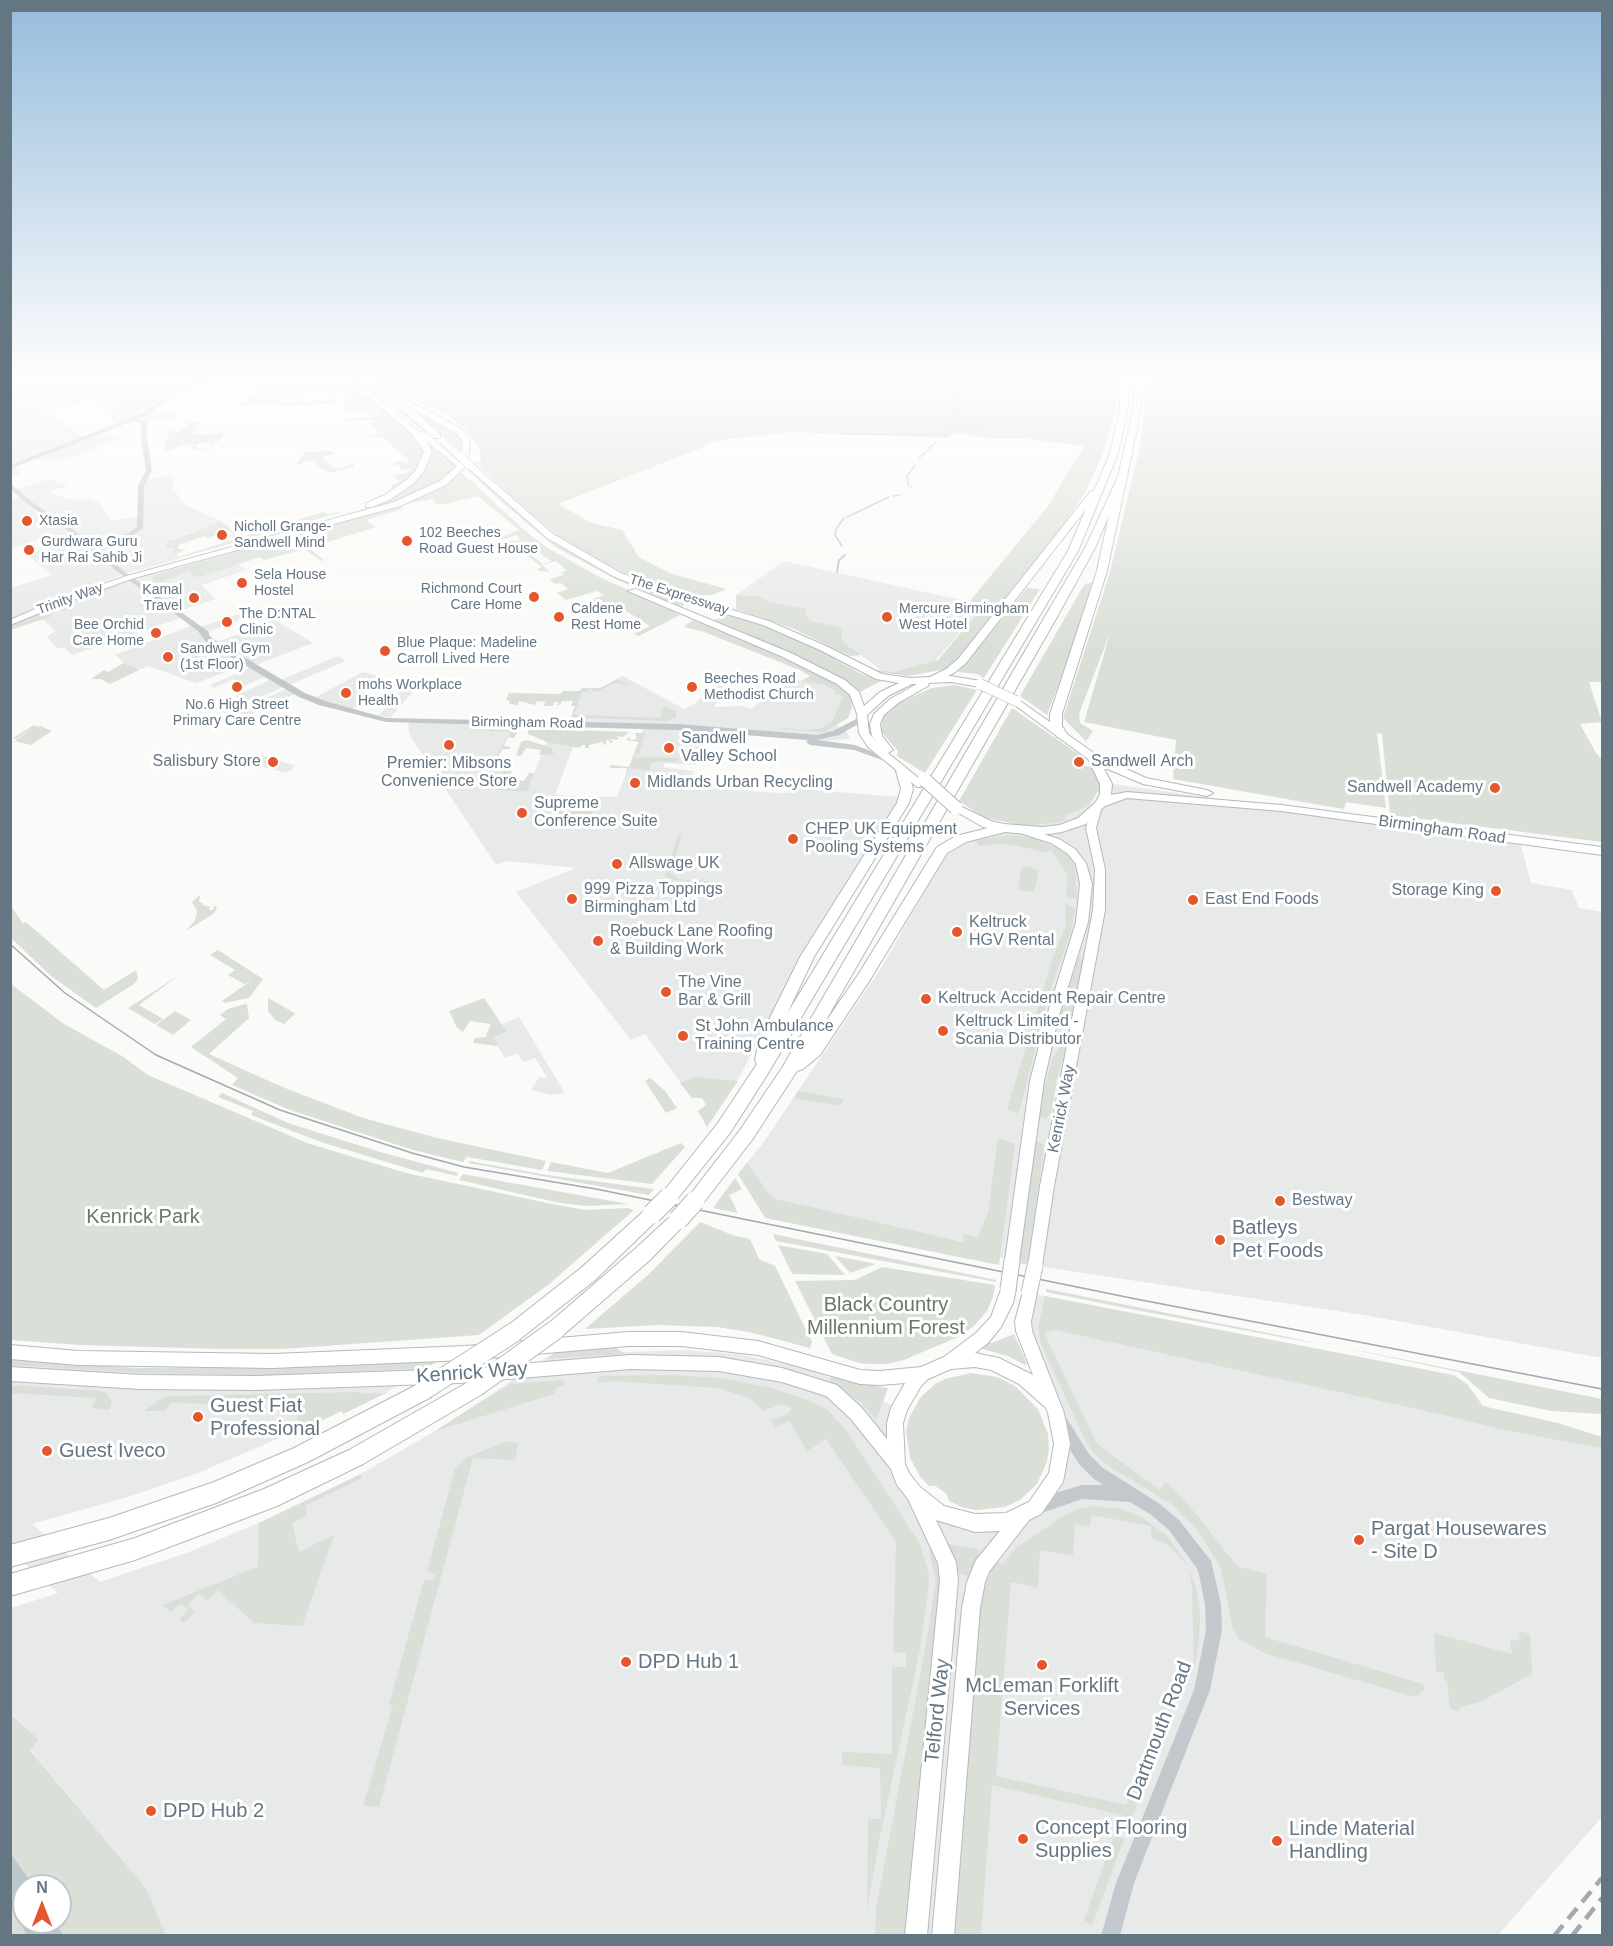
<!DOCTYPE html>
<style>
body{margin:0}
#map{position:relative;width:1613px;height:1946px;overflow:hidden;background:#fafaf8;font-family:Helvetica,sans-serif}
canvas{display:block}
.frame{position:absolute;inset:0;border:12px solid #657683;pointer-events:none}
.north{position:absolute;left:12px;top:1874px;width:60px;height:60px;box-sizing:border-box;background:#fff;border:2px solid #c1c8cd;border-radius:50%;rotate:0deg;font-size:16px;font-weight:700;line-height:24px;text-align:center;color:#657683}
.north::after{content:'';display:block;margin:auto;width:21px;height:27px;background:#e4572e;clip-path:polygon(50% 0,100% 100%,50% 72%,0 100%)}
</style>
<div id="map">
<canvas width="1613" height="1946"></canvas>
<div class="frame"></div>
<div class="north">N</div>
</div>
<script>
const ctx = document.querySelector('canvas').getContext('2d');
ctx.lineJoin = 'round';
function fillPath(path, color) { ctx.fillStyle = color; ctx.fill(path, 'evenodd'); }
const poly = rows => new Path2D(rows.map(r => 'M' + r).join(''));
function strokePath(path, color, width, dash) { ctx.strokeStyle = color; ctx.lineWidth = width; ctx.lineCap = dash ? 'butt' : 'round'; ctx.setLineDash(dash || []); ctx.stroke(path); }
function drawText(font, color, halo, rows, align = 'center') {
  ctx.font = font + ' Helvetica,sans-serif'; ctx.lineWidth = 6; ctx.setLineDash([]); ctx.textBaseline = 'middle'; ctx.strokeStyle = halo; ctx.fillStyle = color; for (const [text, x, y, turn = 0] of rows) {
    ctx.save(); ctx.translate(x, y); ctx.rotate((+turn || 0) * Math.PI / 180); ctx.textAlign = isNaN(turn) ? turn : align; if (halo) ctx.strokeText(text, 0, 0); ctx.fillText(text, 0, 0); ctx.restore();
  }
}
const built = poly([
 [11,376,222,376,255,381,239,388,227,387,229,384,207,379,163,398,146,410,180,411,172,420,140,421,133,419,119,424,111,422,112,416,107,413,111,412,90,401,45,411,81,435,88,437,100,432,123,438,96,445,99,448,60,460,55,459,46,462,33,459,13,467,23,471,19,473,21,474,11,478],
 [336,378,354,390,288,392,271,405,233,406,261,389,285,379],
 [174,476,173,488,185,505,221,521,172,539,168,549,174,547,180,559,124,574,93,586,96,587,154,569,157,575,155,584,190,572,197,578,238,564,246,570,202,585,216,599,177,612,183,617,72,655,64,647,58,649,47,637,55,631,33,610,11,620,11,588,52,575,27,555,61,543,52,535,11,549,10,500,22,496,15,489,50,479,59,484,63,483,68,486,50,491,54,495,81,501,90,498,99,502,111,521,139,516,144,479],
 [784,561,984,605,935,661,892,672,883,671,844,643,736,595],
 [258,608,262,611,205,633,217,642,275,620,313,643,253,666,267,676,244,686,234,679,214,688,210,685,252,667,248,664,196,683,148,666,139,670,128,666,115,655,193,625,197,628],
 [338,656,346,661,246,703,252,705,287,688,296,693,266,710,262,708,245,718,216,710,239,700,235,696,272,679,276,682],
 [363,672,383,678,352,710,312,699],
 [623,676,684,709,696,703,715,683,725,688,714,707,743,706,751,709,780,686,792,679,802,681,810,677,841,692,845,699,838,716,831,721,846,731,851,739,819,741,706,731,696,765,665,763,663,767,694,771,689,787,779,793,788,793,790,788,900,797,807,944,740,1076,707,1127,698,1111,707,1105,702,1098,692,1098,645,1034,631,1040,516,892,576,868,508,861,496,865,410,736,408,726,410,721,514,723,493,764,505,765,496,789,527,790,554,724,569,724,582,688,600,688],
 [581,725,644,727,617,797,555,795],
 [411,679,423,680,390,718,378,716],
 [260,755,271,758,296,766,286,773,249,763],
 [1099,782,1520,841,1531,883,1572,890,1579,908,1602,912,1602,1358,1364,1315,1023,1264,984,1253,979,1245,770,1203,752,1194,738,1174,763,1143,881,968,945,856,961,845,1004,828,1005,823,1039,825,1065,819,1065,816,1089,806,1093,802,1098,795],
 [519,1017,565,1093,550,1095,531,1090,539,1077,548,1079,535,1058,523,1062,517,1053,505,1058,493,1038,507,1032,502,1024],
 [1029,1293,1045,1296,1042,1311,1054,1330,1434,1413,1498,1429,1602,1447,1602,1817,1498,1935,166,1935,146,1888,30,1749,39,1739,11,1714,11,1608,58,1593,11,1551,11,1362,74,1367,205,1372,434,1363,386,1393,343,1414,342,1411,198,1473,128,1497,32,1524,100,1582,189,1552,278,1515,361,1474,435,1431,551,1355,683,1350,738,1354,807,1368,899,1408,894,1445,914,1493,975,1523,1035,1508,1062,1444,1030,1350]
]);
const green = poly([
 [293,376,330,376,334,378,288,380,284,384,320,384,319,386,300,388,283,387,279,391,335,392,305,393,299,401,296,401,301,393,289,394,284,396,280,402,331,401,333,395,331,395,335,393,335,404,274,405,275,402,271,405,238,406,254,396,252,395,254,393],
 [333,376,347,383,396,419,420,443,423,452,417,471,395,490,348,510,389,492,392,485,400,482,393,476,409,472,412,468,402,470,398,465,390,467,395,465,393,463,402,461,406,463,410,462,382,436,370,438,368,436,379,434,370,424,376,421,345,421,346,418,372,417,369,415,375,413,378,414,376,417,381,414,377,411,368,413,369,410,345,411,345,390,349,387,344,387,345,383],
 [344,376,354,376,399,406,459,460,458,462,394,407],
 [382,376,1121,376,1114,418,1104,451,1086,491,1058,534,956,663,945,669,909,676,878,672,878,670,893,672,938,660,984,605,970,601,1048,506,1084,446,1027,439,987,438,955,433,948,438,789,432,708,442,701,448,558,504,592,523,622,530,639,557,669,573,726,589,712,595,698,595,653,585,605,564,562,539,529,512,475,462,481,462,479,448,465,428,448,415,403,395,372,378],
 [1148,376,1602,376,1602,682,1589,682,1602,722,1580,724,1596,753,1602,760,1602,842,1390,815,1382,734,1377,733,1386,808,1346,802,1345,807,1343,809,1173,779,1176,740,1084,722,1111,630,1079,714,1080,723,1093,731,1086,741,1063,718,1110,572,1140,446],
 [168,386,176,389,140,410,130,411,119,406,137,402,134,399,152,394,148,391],
 [408,405,455,432,463,440,460,452,406,406],
 [190,422,205,422,197,424,192,433,199,433,198,435,225,433,220,440,213,444,202,442,196,445,196,449,208,449,211,446,208,445,213,445,209,450,195,450,191,448,195,445,191,444,177,446,178,448,165,452,165,439,175,439,168,437,168,430,183,433,180,428,187,427],
 [429,444,456,466,442,480,405,499,354,516,351,513,373,506,424,470,431,458],
 [331,451,334,454,322,457,333,468,343,468,352,464,355,467,329,473,315,464,316,461,307,461,295,466,305,452],
 [468,467,534,526,578,557,623,579,689,602,681,607,617,580,557,548,503,503,466,469],
 [461,472,523,529,546,547,603,579,678,611,676,613,680,615,639,636,634,634,650,626,620,607,590,616,583,613,574,606,604,595,597,591,566,600,557,593,568,589,561,583,555,584,549,579,564,575,561,572,566,571,564,568,556,561,542,565,550,572,540,571,537,569,542,567,523,552,526,551,543,564,551,561,524,542,512,545,504,542,521,540,516,535,502,540,499,538,519,530,478,496,445,504,437,504,432,499,412,503,401,506,403,509,366,520,376,527,309,548,324,560,321,561,305,549,264,560,260,557,197,578,189,572,155,584,151,581,156,574,385,510,405,503],
 [346,511,179,558,178,557,323,512,328,514],
 [221,521,237,534,226,538,233,534,229,531,207,538,204,536,178,545,179,549,187,550,173,554,171,551,175,550,173,547,168,549,165,543],
 [1093,582,1094,585,1078,633,1047,715,1020,696,1084,585],
 [120,586,65,605,70,610,55,610,50,617,11,630,10,626,42,611,106,588],
 [1027,588,1040,589,984,678,977,674,958,672],
 [736,595,756,596,770,602,806,609,806,616,812,622,837,626,843,630,841,637,844,643,861,655,850,656,792,628,736,609],
 [727,613,770,628,817,649,861,674,881,681,860,692,845,681,795,655,713,621],
 [693,620,699,623,702,621,747,641,839,685,849,694,851,699,852,707,848,718,824,732,782,729,781,728,805,730,820,729,833,720,843,696,835,694,836,691,823,684,801,681,810,676,800,670,704,632,684,627],
 [124,663,139,670,110,684,101,679,91,679,104,670,108,672],
 [618,679,629,685,614,683,598,691,592,692,592,689,590,689,588,692,582,692,574,715,660,718,664,706,676,711,676,717,666,721,571,717,575,706,571,706,573,701,562,701,560,705,557,705,558,702,554,702,553,706,544,706,545,702,537,701,535,705,519,701,518,705,509,704,510,701,506,700,509,693,561,694,563,691,580,691,582,688,600,688],
 [955,685,977,690,925,773,897,756,898,751,882,733,882,720,889,710,902,701,932,688],
 [1012,708,1084,758,1074,759,1072,764,1092,767,1099,782,1099,790,1089,806,1065,816,1066,819,1060,822,1027,826,985,818,959,801],
 [34,725,36,726,35,727,40,726,52,731,31,745,15,741,33,728,16,739,13,738],
 [490,729,518,731,514,738,508,737,504,746,511,747,509,749,502,749,498,758,511,763,506,770,512,771,508,779,524,781,529,773,534,773,527,791,496,790,505,766,492,764,510,732,489,731],
 [528,730,575,730,629,732,623,737,616,736,619,739,616,740,610,739,613,742,611,743,608,740,605,741,607,744,605,745,602,742,589,745,589,748,585,748,585,745,582,745,580,748,547,742,528,734],
 [635,733,645,733,639,754,635,754,634,757,679,758,678,762,652,762,649,770,629,768,626,776,627,768,610,768,611,765,629,767,639,742,626,740,629,737,631,740,637,739],
 [527,740,553,748,552,752,555,754,539,755,541,750,526,748,521,756,516,756,521,742],
 [554,805,571,806,594,807,590,823,557,823,557,820,549,820,551,814,555,814,557,809,553,809],
 [678,835,682,835,670,873,679,879,718,882,718,884,675,880,665,877],
 [1011,835,1034,838,1063,850,1075,866,1077,898,1066,898,1068,875,1051,850,1045,852,1013,845,997,844,979,846,975,840],
 [1022,866,1034,868,1039,871,1034,892,1018,890],
 [200,895,199,902,203,903,202,905,210,907,209,910,213,910,215,905,217,909,213,914,186,931,195,920,197,911,192,902],
 [1065,903,1075,908,1071,932,1050,991,1019,1113,1007,1110,1053,957,1066,926],
 [11,906,23,924,26,922,104,990,136,970,138,979,134,984,96,1008,51,976,11,938],
 [218,950,263,979,249,998,225,1003,222,1001,252,980,244,984,228,975,235,970,210,955],
 [1078,958,1085,960,1072,1023,1061,1026,1058,1023],
 [178,976,139,1005,163,1019,155,1024,128,1008],
 [11,984,64,1024,122,1056,148,1075,307,1143,406,1173,552,1204,586,1210,627,1208,634,1210,548,1285,479,1335,282,1349,219,1349,80,1345,11,1340],
 [268,998,291,1011,295,1014,284,1024,275,1020,268,1011],
 [484,998,507,1032,494,1037,498,1046,473,1043,475,1038,487,1037,486,1035,491,1024,470,1021,463,1032,457,1028,449,1011],
 [245,1004,247,1004,249,1018,209,1054,280,1086,363,1118,437,1138,546,1161,542,1170,467,1157,463,1162,413,1150,290,1110,232,1085,238,1078,191,1047,226,1019,220,1015,228,1009],
 [175,1011,191,1020,173,1035,156,1025],
 [1064,1040,1068,1041,1067,1045,1056,1082,1051,1114,1046,1118,1041,1118,1039,1116,1040,1102,1053,1057],
 [695,1077,738,1081,707,1127,698,1111,706,1105,702,1098,692,1098,680,1083],
 [650,1078,665,1091,677,1108,666,1113,645,1081],
 [798,1091,843,1099,841,1106,794,1098],
 [222,1093,288,1123,380,1152,458,1173,457,1176,426,1169,423,1173,321,1142,251,1115,253,1111,218,1097],
 [998,1138,1015,1144,999,1265,765,1218,738,1174,747,1163,769,1194,776,1199,963,1242,964,1234,978,1237,988,1212],
 [1037,1141,1043,1144,1044,1149,1027,1264,1019,1263,1033,1142],
 [681,1143,685,1147,652,1184,547,1171,551,1162,608,1173],
 [469,1161,547,1175,654,1189,649,1195,468,1163],
 [463,1174,506,1182,628,1204,587,1206,560,1203,459,1180],
 [735,1178,742,1189,729,1195,738,1213,713,1208],
 [700,1222,735,1236,750,1239,759,1259,775,1266,812,1342,810,1348,749,1332,717,1327,657,1325,585,1329,649,1274],
 [773,1234,996,1280,996,1282,776,1241],
 [778,1245,827,1254,845,1275,792,1274],
 [835,1256,876,1264,850,1273],
 [882,1267,995,1285,993,1297,987,1311,974,1326,958,1337,904,1360,887,1364,871,1364,859,1363,832,1354,795,1281,855,1280],
 [1046,1289,1283,1336,1318,1344,1136,1310,1046,1292],
 [1045,1296,1453,1375,1467,1384,1483,1406,1558,1423,1602,1437,1602,1448,1498,1429,1434,1413,1054,1330,1044,1333,1097,1444,1160,1490,1166,1482,1187,1503,1237,1566,1267,1574,1265,1637,1423,1684,1425,1689,1415,1697,1264,1653,1239,1639,1233,1629,1221,1568,1197,1529,1170,1503,1110,1467,1097,1456,1086,1442,1041,1344,1038,1328],
 [1014,1334,1027,1364,1025,1365,1008,1356,982,1349,989,1342,992,1343],
 [1336,1346,1602,1399,1602,1414,1551,1411,1489,1398,1459,1372],
 [616,1348,625,1354,547,1359,555,1352],
 [444,1357,427,1368,267,1375,141,1373,11,1365,10,1360,138,1368,306,1367,381,1363],
 [971,1373,997,1377,1015,1386,1038,1409,1048,1434,1049,1449,1047,1462,1037,1484,1020,1500,1005,1507,977,1510,964,1508,949,1501,946,1493,935,1486,929,1486,921,1478,910,1458,906,1432,909,1418,920,1398,935,1384,945,1379],
 [600,1376,673,1375,721,1378,768,1387,811,1401,829,1411,848,1433,920,1544,928,1571,929,1584,920,1649,878,1846,867,1910,868,1819,881,1819,880,1768,842,1765,842,1752,892,1754,892,1667,906,1667,906,1653,893,1652,896,1542,826,1439,807,1451,789,1421,774,1428,771,1420,788,1414,792,1408,781,1404,764,1411,749,1398,718,1388,614,1381,597,1383],
 [831,1377,888,1388,876,1420,862,1403,829,1381],
 [563,1380,565,1386,557,1387,554,1394,435,1431,510,1384],
 [11,1385,100,1391,106,1393,112,1402,109,1410,92,1408,96,1398,11,1393],
 [361,1392,362,1394,386,1393,343,1414,342,1411,299,1431,295,1399,237,1404,170,1403,166,1411,144,1411,158,1400,171,1396],
 [509,1441,518,1443,515,1460,473,1458,379,1807,363,1806,393,1705,389,1704,424,1580,433,1581,435,1575,427,1571,455,1469,467,1457],
 [361,1474,362,1478,305,1506,307,1515,292,1523,299,1552,334,1535,302,1626,254,1623,218,1590,207,1601,199,1594,188,1605,195,1612,184,1623,179,1619,188,1610,181,1603,171,1612,163,1605,258,1567,259,1523],
 [1092,1506,1121,1509,1141,1517,1165,1534,1182,1556,1188,1566,1196,1588,1200,1614,1199,1641,1194,1669,1188,1681,1194,1662,1192,1586,1188,1566,1169,1546,1151,1537,1151,1526,1091,1515,1090,1527,1075,1524,1073,1556,1040,1550,1038,1588,1011,1582,996,1776,1126,1805,1137,1783,1143,1788,1131,1821,1122,1815,992,1785,981,1935,955,1935,979,1613,984,1585,996,1561,1002,1564,1016,1548,1063,1516,1077,1509],
 [948,1544,980,1550,968,1576,956,1573],
 [932,1549,940,1576,941,1598,905,1935,875,1935,876,1908,925,1650,936,1580,929,1550],
 [1519,1631,1530,1634,1532,1674,1482,1701,1464,1706,1457,1711,1450,1708,1447,1681,1444,1680,1444,1673,1436,1672,1434,1633,1512,1654,1510,1639,1520,1641],
 [10,1714,39,1739,30,1750,146,1888,166,1935,11,1935],
 [24,1886,60,1886,60,1922,24,1922],
 [1115,1833,1124,1839,1092,1926,1084,1920]
]);
const water = poly([
 [686,376,757,376,732,383,718,384,696,381],
 [10,1853,34,1886,24,1886,24,1922,55,1922,63,1935,27,1935,11,1907]
]);
const streamFar1 = poly([
 [955,425,980,428],
 [840,434,948,434],
 [944,438,955,423,956,388,967,376],
 [919,458,936,442],
 [912,487,908,484,907,476,915,465],
 [893,496,900,495],
 [847,517,889,497],
 [842,546,835,535,836,529,844,518]
]);
const stream = poly([
 [837,572,839,560,845,555]
]);
const tertiary = poly([
 [213,376,220,376,181,391,145,416,138,419,147,422,147,439,152,470,144,486,143,528,133,535,94,546,126,573,209,632,209,635,213,639,305,693,325,701,386,718,678,724,817,735,833,731,862,716,865,716,865,720,839,735,817,740,855,745,889,758,885,761,854,750,810,745,806,742,808,740,678,730,386,722,319,705,299,697,207,643,198,631,122,575,67,530,29,505,10,489,10,483,33,503,71,528,90,543,129,533,137,527,138,486,146,470,141,439,141,423,133,421,10,469,10,465,141,414,171,393,171,391,213,376],
 [1062,1417,1067,1419,1089,1454,1103,1468,1160,1504,1179,1520,1211,1561,1221,1604,1222,1630,1210,1690,1134,1883,1120,1936,1101,1936,1116,1883,1194,1690,1206,1630,1205,1604,1198,1570,1169,1530,1150,1514,1130,1502,1082,1499,1036,1515,1031,1512,1028,1507,1031,1502,1036,1499,1082,1485,1103,1485,1093,1478,1079,1464,1057,1429,1055,1424,1057,1419,1062,1417]
]);
const primary = poly([
 [127,576,134,578,62,604,10,625,10,620,56,600,127,576],
 [1096,807,1101,810,1096,828,1105,869,1105,910,1054,1186,1042,1266,1040,1271,1035,1272,1030,1271,1028,1266,1040,1186,1093,910,1095,869,1086,828,1091,810,1096,807],
 [1024,828,1059,839,1075,849,1086,863,1092,884,1088,922,1058,1019,1044,1081,1019,1261,1017,1266,1012,1267,1007,1266,1005,1261,1030,1081,1046,1019,1076,922,1080,884,1076,864,1067,853,1051,843,1020,833,1019,831,1020,829,1024,828],
 [1008,1282,1013,1284,1016,1289,1013,1303,1001,1327,988,1343,975,1353,999,1358,1033,1375,1016,1331,1015,1321,1024,1288,1029,1286,1034,1288,1037,1293,1031,1321,1032,1331,1064,1413,1070,1444,1063,1482,1041,1514,1029,1520,989,1572,985,1582,980,1608,954,1936,932,1936,962,1608,967,1582,976,1560,1000,1531,975,1532,936,1520,956,1562,958,1580,927,1936,905,1936,940,1580,938,1563,908,1499,897,1485,891,1469,850,1418,826,1396,782,1382,719,1371,630,1369,459,1383,256,1390,141,1389,10,1381,10,1367,141,1375,256,1376,459,1369,630,1355,719,1357,782,1368,837,1385,862,1408,887,1439,887,1423,891,1408,905,1383,880,1385,860,1384,758,1355,681,1346,628,1346,466,1360,273,1368,78,1365,10,1359,10,1345,78,1351,273,1354,466,1346,628,1332,681,1332,758,1341,860,1370,880,1371,921,1367,944,1357,976,1333,991,1317,1003,1284,1008,1282],
 [975,1367,991,1370,1019,1384,1046,1408,1048,1413,1054,1444,1049,1473,1029,1502,1006,1513,975,1514,944,1506,920,1487,909,1473,905,1464,903,1423,907,1410,921,1386,928,1379,951,1369,975,1367]
]);
const trunk = poly([
 [335,376,342,376,372,393,420,433,426,432,460,463,463,446,462,440,456,433,364,381,369,380,462,429,470,440,468,463,472,463,553,534,619,572,650,585,769,621,826,646,882,674,910,678,951,676,980,681,985,684,980,687,951,682,929,683,928,686,898,703,884,715,880,724,882,736,893,750,888,753,927,785,925,787,917,787,868,747,859,733,857,714,850,695,837,684,783,657,628,591,636,589,791,653,845,680,859,692,864,706,880,692,899,683,876,679,820,650,763,625,644,589,613,576,547,538,466,466,446,485,400,506,127,580,127,576,394,502,440,481,457,466,426,441,432,451,424,471,414,483,391,499,372,507,366,507,366,503,385,495,408,479,416,470,424,451,410,432,373,400,335,376],
 [912,684,917,684,890,699,874,714,870,724,872,736,877,743,869,733,867,715,888,696,912,684],
 [399,403,405,403,440,434,440,438,434,438,399,407,399,403],
 [1016,698,1098,756,1146,778,1207,790,1213,793,1207,796,1143,784,1103,767,1112,784,1111,795,1127,792,1281,805,1602,847,1602,855,1281,811,1127,798,1105,806,1086,824,1062,832,1042,835,1004,832,983,827,950,808,952,806,960,806,991,821,1004,824,1042,827,1060,825,1078,818,1096,802,1100,794,1100,784,1088,759,1012,703,1012,699,1016,698]
]);
const motorway = poly([
 [1122,376,1130,376,1127,414,1117,456,1078,551,767,1075,730,1133,675,1202,669,1204,663,1202,660,1197,663,1192,718,1123,757,1064,755,1060,759,1040,800,957,897,803,901,789,896,771,902,767,908,771,913,789,909,803,814,957,787,1014,1068,551,1086,509,966,663,954,673,938,681,930,681,930,677,946,669,958,659,1090,492,1094,491,1109,456,1119,414,1122,376],
 [1135,376,1143,376,1140,414,1107,571,1062,714,1062,726,1067,734,1061,738,1057,737,1050,726,1050,714,1097,571,1109,515,1095,548,1057,617,822,1027,858,975,937,847,956,836,1004,824,1011,828,1009,831,966,842,947,853,868,983,820,1055,803,1069,797,1071,752,1140,701,1206,695,1208,689,1206,686,1201,689,1196,740,1130,782,1068,1085,548,1118,477,1132,414,1135,376],
 [652,1207,658,1209,661,1214,658,1219,595,1280,520,1339,513,1342,506,1339,503,1333,506,1327,581,1268,646,1209,652,1207],
 [678,1212,684,1215,687,1220,684,1225,650,1260,562,1336,555,1339,548,1336,545,1330,548,1324,636,1248,672,1215,678,1212],
 [477,1377,484,1379,487,1386,484,1393,363,1464,277,1506,135,1560,10,1596,10,1574,135,1538,264,1489,349,1450,477,1377],
 [424,1381,431,1383,434,1390,431,1397,308,1462,216,1503,109,1540,10,1567,10,1545,109,1518,214,1482,294,1448,424,1381]
]);
const tram = poly([
 [10,944,65,993,156,1055,280,1110,412,1153,464,1167,596,1189,1131,1298,1602,1389]
]);
const rail = poly([
 [1554,1936,1602,1878],
 [1572,1936,1602,1898]
]);
const primaryBridge = poly([
 [1008,1289,1012,1261],
 [1029,1293,1035,1266]
]);
const trunkBridgeFar2 = poly([
 [461,457,469,465]
]);
const trunkBridgeFar1 = poly([
 [980,684,1016,701],
 [923,778,927,782]
]);
const trunkBridge = poly([
 [925,780,956,808]
]);
const motorwayBridge = poly([
 [652,1214,669,1197],
 [678,1220,695,1201],
 [477,1386,555,1330],
 [424,1390,513,1333]
]);
const markers = [
 [27,521,6,"#e4572e"],
 [222,535,6,"#e4572e"],
 [407,541,6,"#e4572e"],
 [29,550,6,"#e4572e"],
 [242,583,6,"#e4572e"],
 [534,597,6,"#e4572e"],
 [194,598,6,"#e4572e"],
 [559,617,6,"#e4572e"],
 [887,617,6,"#e4572e"],
 [227,622,6,"#e4572e"],
 [156,633,6,"#e4572e"],
 [385,651,6,"#e4572e"],
 [168,657,6,"#e4572e"],
 [237,687,6,"#e4572e"],
 [692,687,6,"#e4572e"],
 [346,693,6,"#e4572e"],
 [449,745,6,"#e4572e"],
 [669,748,6,"#e4572e"],
 [273,762,6,"#e4572e"],
 [1079,762,6,"#e4572e"],
 [635,783,6,"#e4572e"],
 [1495,788,6,"#e4572e"],
 [522,813,6,"#e4572e"],
 [793,839,6,"#e4572e"],
 [617,864,6,"#e4572e"],
 [1496,891,6,"#e4572e"],
 [572,899,6,"#e4572e"],
 [1193,900,6,"#e4572e"],
 [957,932,6,"#e4572e"],
 [598,941,6,"#e4572e"],
 [666,992,6,"#e4572e"],
 [926,999,6,"#e4572e"],
 [943,1031,6,"#e4572e"],
 [683,1036,6,"#e4572e"],
 [1280,1201,6,"#e4572e"],
 [1220,1240,6,"#e4572e"],
 [198,1417,6,"#e4572e"],
 [47,1451,6,"#e4572e"],
 [1359,1540,6,"#e4572e"],
 [626,1662,6,"#e4572e"],
 [1042,1665,6,"#e4572e"],
 [151,1811,6,"#e4572e"],
 [1023,1839,6,"#e4572e"],
 [1277,1841,6,"#e4572e"]
];
const farPoinames = [
 ["Xtasia",39,521],
 ["Nicholl Grange-",234,527],
 ["Sandwell Mind",234,543],
 ["102 Beeches",419,533],
 ["Road Guest House",419,549],
 ["Gurdwara Guru",41,542],
 ["Har Rai Sahib Ji",41,558],
 ["Sela House",254,575],
 ["Hostel",254,591],
 ["Richmond Court",522,589,"right"],
 ["Care Home",522,605,"right"],
 ["Kamal",182,590,"right"],
 ["Travel",182,606,"right"],
 ["Caldene",571,609],
 ["Rest Home",571,625],
 ["Mercure Birmingham",899,609],
 ["West Hotel",899,625],
 ["The D:NTAL",239,614],
 ["Clinic",239,630],
 ["Bee Orchid",144,625,"right"],
 ["Care Home",144,641,"right"],
 ["Blue Plaque: Madeline",397,643],
 ["Carroll Lived Here",397,659],
 ["Sandwell Gym",180,649],
 ["(1st Floor)",180,665],
 ["Beeches Road",704,679],
 ["Methodist Church",704,695],
 ["mohs Workplace",358,685],
 ["Health",358,701],
 ["No.6 High Street",237,705,"center"],
 ["Primary Care Centre",237,721,"center"]
];
const farStreetnames = [
 ["The Expressway",679,595,18],
 ["Trinity Way",70,599,-20],
 ["Birmingham Road",527,723,1]
];
const poiNames = [
 ["Sandwell",681,739],
 ["Valley School",681,757],
 ["Salisbury Store",261,762,"right"],
 ["Sandwell Arch",1091,762],
 ["Premier: Mibsons",449,764,"center"],
 ["Convenience Store",449,782,"center"],
 ["Midlands Urban Recycling",647,783],
 ["Sandwell Academy",1483,788,"right"],
 ["Supreme",534,804],
 ["Conference Suite",534,822],
 ["CHEP UK Equipment",805,830],
 ["Pooling Systems",805,848],
 ["Allswage UK",629,864],
 ["999 Pizza Toppings",584,890],
 ["Birmingham Ltd",584,908],
 ["Storage King",1484,891,"right"],
 ["East End Foods",1205,900],
 ["Keltruck",969,923],
 ["HGV Rental",969,941],
 ["Roebuck Lane Roofing",610,932],
 ["& Building Work",610,950],
 ["The Vine",678,983],
 ["Bar & Grill",678,1001],
 ["Keltruck Accident Repair Centre",938,999],
 ["Keltruck Limited -",955,1022],
 ["Scania Distributor",955,1040],
 ["St John Ambulance",695,1027],
 ["Training Centre",695,1045],
 ["Bestway",1292,1201]
];
const streetNames = [
 ["Birmingham Road",1442,830,8],
 ["Kenrick Way",1062,1109,-79]
];
const nearParknames = [
 ["Kenrick Park",143,1217],
 ["Black Country",886,1305],
 ["Millennium Forest",886,1328]
];
const nearPoinames = [
 ["Batleys",1232,1228],
 ["Pet Foods",1232,1251],
 ["Guest Fiat",210,1406],
 ["Professional",210,1429],
 ["Guest Iveco",59,1451],
 ["Pargat Housewares",1371,1529],
 ["- Site D",1371,1552],
 ["DPD Hub 1",638,1662],
 ["McLeman Forklift",1042,1686,"center"],
 ["Services",1042,1709,"center"],
 ["DPD Hub 2",163,1811],
 ["Concept Flooring",1035,1828],
 ["Supplies",1035,1851],
 ["Linde Material",1289,1829],
 ["Handling",1289,1852]
];
const nearStreetnames = [
 ["Kenrick Way",472,1373,-4],
 ["Telford Way",938,1711,-84],
 ["Dartmouth Road",1160,1731,-69]
];
fillPath(built, '#e8e9e9');
fillPath(green, '#dadfd7');
fillPath(water, '#bbc7cb');
strokePath(streamFar1, '#bbc7cb', 1.5);
strokePath(stream, '#bbc7cb', 2);
strokePath(primary, '#b5babe', 2);
strokePath(trunk, '#b4b9bd', 2);
strokePath(motorway, '#b4b9bd', 2);
fillPath(tertiary, '#c3c8cc');
fillPath(primary, '#fff');
fillPath(trunk, '#fff');
fillPath(motorway, '#fff');
strokePath(tram, '#a2aab0', 1.5);
strokePath(rail, '#a2aab0', 4.5, [14, 8]);
strokePath(primaryBridge, '#b5babe', 17, []);
strokePath(trunkBridgeFar2, '#b4b9bd', 9, []);
strokePath(trunkBridgeFar1, '#b4b9bd', 11, []);
strokePath(trunkBridge, '#b4b9bd', 15, []);
strokePath(motorwayBridge, '#b4b9bd', 21, []);
strokePath(primaryBridge, '#fff', 15);
strokePath(trunkBridgeFar2, '#fff', 8);
strokePath(trunkBridgeFar1, '#fff', 10);
strokePath(trunkBridge, '#fff', 13);
strokePath(motorwayBridge, '#fff', 19);
const sky = ctx.createLinearGradient(0, 0, 0, 648);
sky.addColorStop(0, '#96bcdc');
sky.addColorStop(0.58, '#fdfdfc');
sky.addColorStop(1, '#fdfdfc00');
ctx.fillStyle = sky;
ctx.fillRect(0, 0, 1613, 648);
for (const [x, y, r, color] of markers) { const dot = new Path2D(); dot.arc(x, y, r, 0, 2 * Math.PI); ctx.fillStyle = color; ctx.fill(dot); strokePath(dot, '#fff', 2); }
drawText('14px', '#657683', '#fff', farPoinames, 'left');
drawText('14px', '#657683', '#fff', farStreetnames);
drawText('16px', '#657683', '#fff', poiNames, 'left');
drawText('16px', '#657683', '#fff', streetNames);
drawText('20px', '#687a64', '#fff', nearParknames);
drawText('20px', '#657683', '#fff', nearPoinames, 'left');
drawText('20px', '#657683', '#fff', nearStreetnames);
</script>
